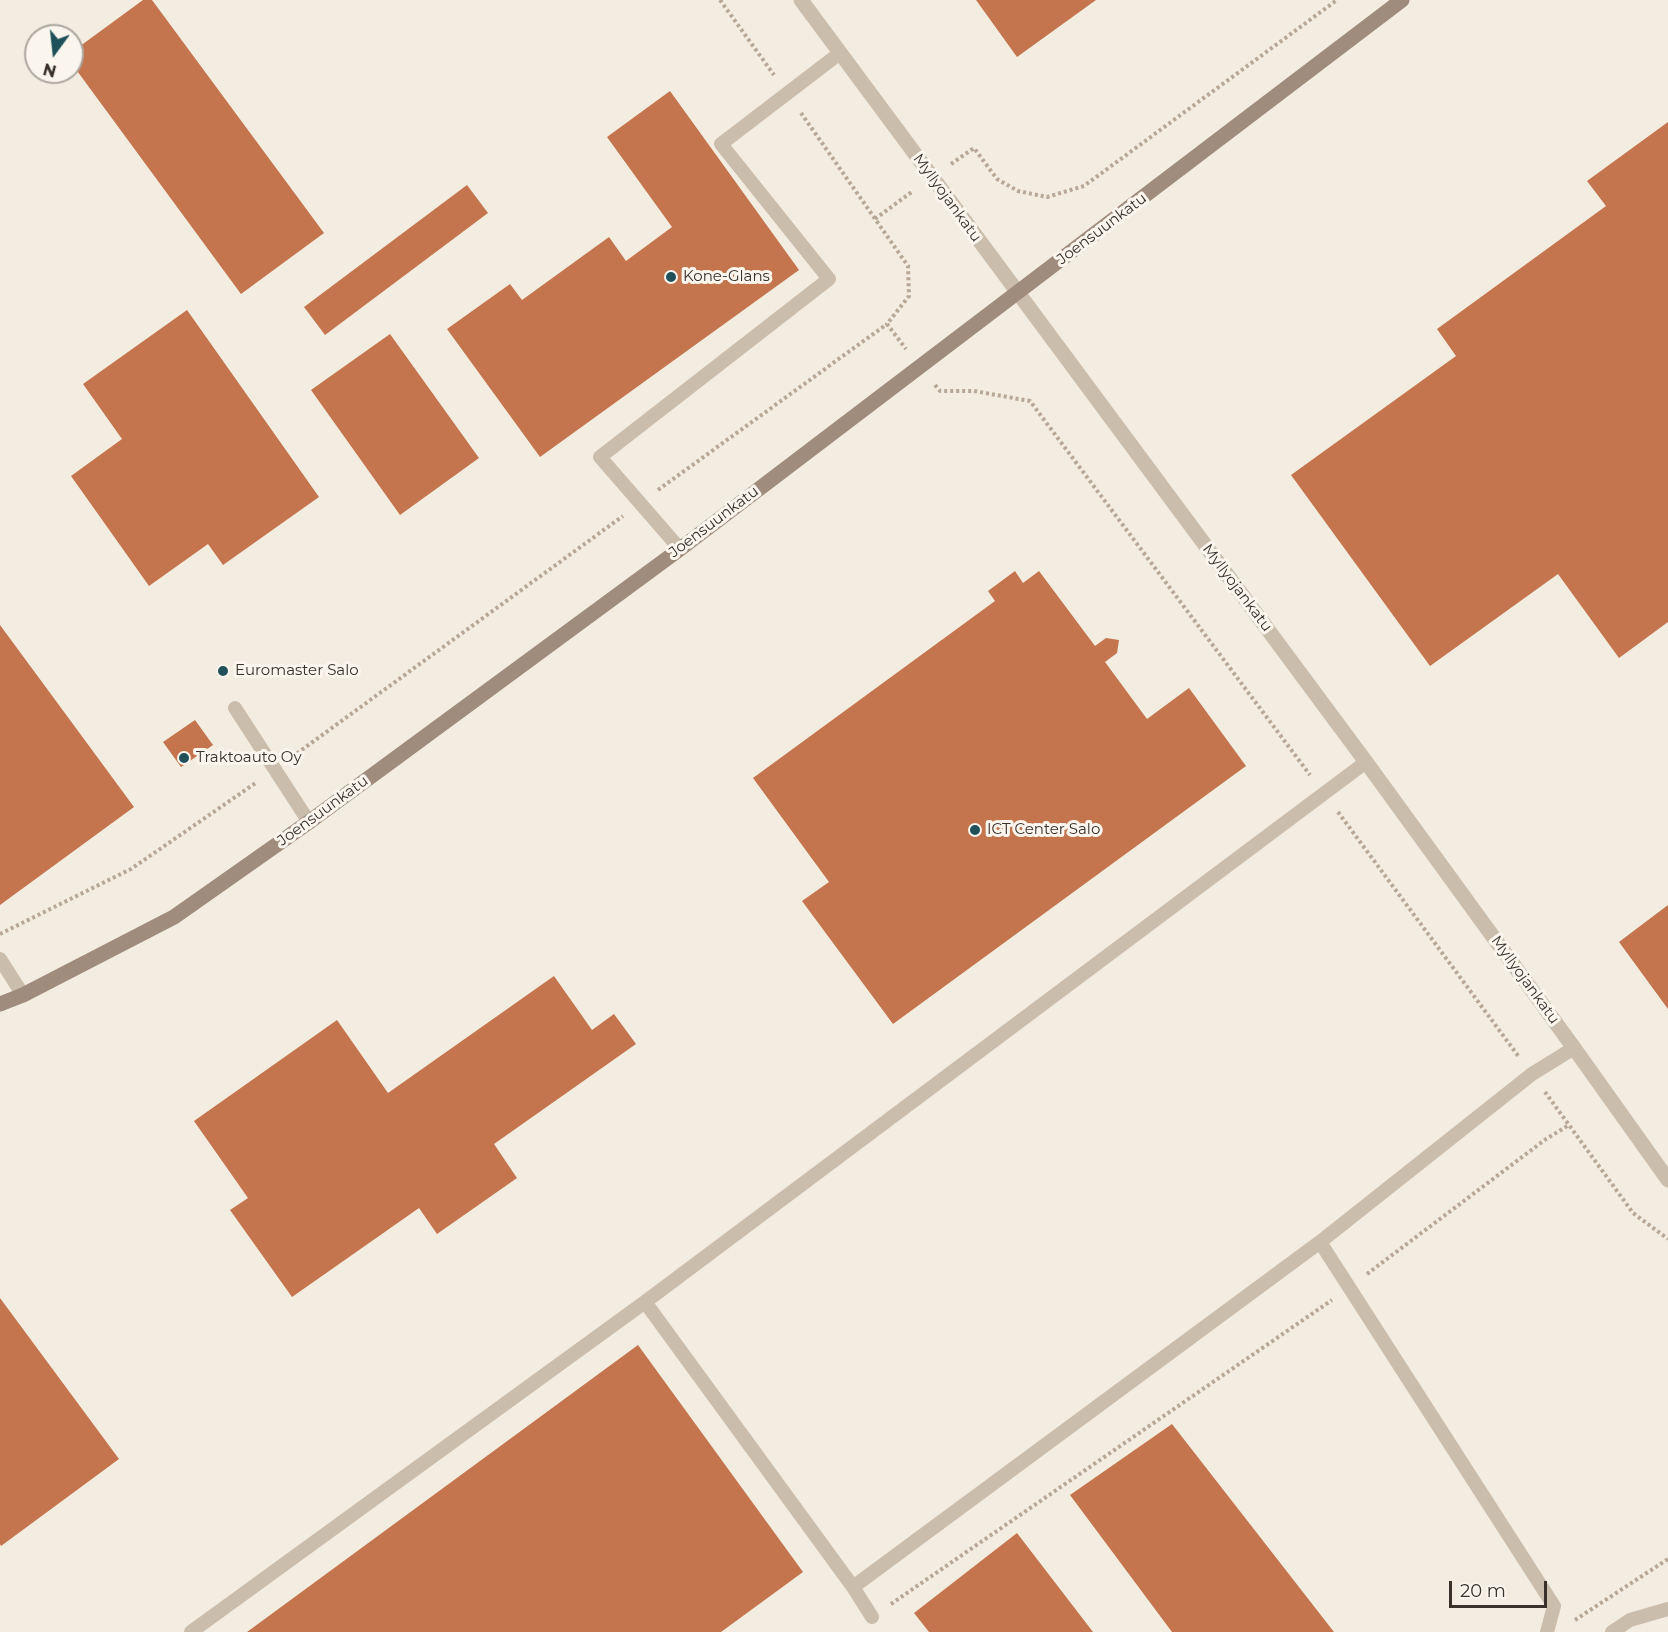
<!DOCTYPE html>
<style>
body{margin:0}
#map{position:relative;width:1668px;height:1632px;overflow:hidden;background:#f3ece0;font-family:Montserrat,sans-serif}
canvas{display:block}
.north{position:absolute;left:24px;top:24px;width:60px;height:60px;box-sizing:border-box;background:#faf5ed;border:2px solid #ada79f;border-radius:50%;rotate:195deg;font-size:16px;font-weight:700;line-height:24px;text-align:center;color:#39312a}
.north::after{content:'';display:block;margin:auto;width:21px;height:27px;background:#20515a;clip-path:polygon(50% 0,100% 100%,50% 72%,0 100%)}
.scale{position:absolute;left:1449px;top:1581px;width:98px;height:27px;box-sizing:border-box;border:3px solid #39312a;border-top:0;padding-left:8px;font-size:18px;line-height:21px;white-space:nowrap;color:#39312a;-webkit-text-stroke:4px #faf5ed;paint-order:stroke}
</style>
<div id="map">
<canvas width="1668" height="1632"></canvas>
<div class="north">N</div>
<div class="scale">20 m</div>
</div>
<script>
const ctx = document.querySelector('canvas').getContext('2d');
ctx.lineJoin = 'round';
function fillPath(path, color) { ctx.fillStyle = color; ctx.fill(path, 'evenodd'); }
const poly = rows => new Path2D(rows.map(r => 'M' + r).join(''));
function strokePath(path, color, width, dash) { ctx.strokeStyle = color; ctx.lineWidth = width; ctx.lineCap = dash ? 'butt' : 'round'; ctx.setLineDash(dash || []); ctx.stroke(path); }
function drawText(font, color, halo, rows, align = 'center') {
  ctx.font = font + ' Montserrat,sans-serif'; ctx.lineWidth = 6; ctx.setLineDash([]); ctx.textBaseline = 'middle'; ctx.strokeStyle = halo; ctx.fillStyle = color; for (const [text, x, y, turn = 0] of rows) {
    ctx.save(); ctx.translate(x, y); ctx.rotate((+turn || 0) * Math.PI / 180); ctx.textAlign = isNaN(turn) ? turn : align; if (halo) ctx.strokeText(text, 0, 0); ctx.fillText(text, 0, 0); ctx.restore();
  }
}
const building = poly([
 [143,0,152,0,324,233,241,294,72,64,72,52],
 [976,0,1096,0,1017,57],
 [670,91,799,270,540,457,447,329,510,284,522,300,609,237,626,261,672,227,607,137],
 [1668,122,1668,622,1619,658,1558,574,1430,666,1291,475,1456,356,1437,329,1606,206,1587,181],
 [467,185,488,213,325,335,304,307],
 [187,310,319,497,223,565,208,544,149,586,71,476,122,439,83,384],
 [390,334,479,458,400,515,311,390],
 [1015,571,1023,583,1039,571,1095,646,1106,638,1119,640,1117,653,1105,662,1147,719,1189,688,1246,766,893,1024,802,901,829,882,753,778,995,601,988,591],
 [0,625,134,807,0,905],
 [195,720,213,745,181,767,163,742],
 [1668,905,1668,1009,1619,942],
 [554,976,592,1030,614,1014,636,1044,494,1144,517,1178,437,1234,419,1208,292,1297,230,1210,248,1198,194,1121,337,1020,388,1093],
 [0,1298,119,1459,1,1546,0,1544],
 [638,1345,803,1572,721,1632,247,1632],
 [1172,1424,1334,1632,1172,1632,1070,1495],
 [1017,1533,1093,1632,929,1632,914,1613]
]);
const path = poly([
 [720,0,774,75],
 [801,113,908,266,909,296,887,324,906,349],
 [951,164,974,148,997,179,1018,191,1047,197,1084,186,1337,0],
 [875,219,913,191],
 [935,385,940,391,974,391,1030,401,1310,775],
 [658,490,887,324],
 [292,757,623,516],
 [1338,812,1519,1057],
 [0,934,131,869,257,782],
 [1545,1092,1633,1213,1668,1239],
 [1367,1274,1546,1139,1569,1125],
 [891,1604,1332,1300],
 [1575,1620,1668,1559]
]);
const lane = poly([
 [680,549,600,457,829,279,721,144,840,53],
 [235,708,309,822],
 [0,959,23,995],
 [1320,1242,1554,1606,1547,1632],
 [645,1302,853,1587,872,1617],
 [853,1587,1320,1242,1532,1074,1574,1048],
 [191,1632,645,1302,1366,762],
 [1612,1632,1630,1620,1668,1609]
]);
const street = poly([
 [801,0,1366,762,1574,1048,1668,1180]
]);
const secondary = poly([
 [0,1004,23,995,174,917,309,822,680,549,1402,0]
]);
const markers = [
 [671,277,6,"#20515a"],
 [223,671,6,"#20515a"],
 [184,758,6,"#20515a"],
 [975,830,6,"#20515a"]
];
const streetNames = [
 ["Myllyojankatu",947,198,54],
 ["Joensuunkatu",1102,229,-37],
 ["Joensuunkatu",714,522,-37],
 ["Myllyojankatu",1237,588,53],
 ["Joensuunkatu",323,811,-36],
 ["Myllyojankatu",1525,980,54]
];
const poiNames = [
 ["Kone-Glans",683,277],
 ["Euromaster Salo",235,671],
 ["Traktoauto Oy",196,758],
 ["ICT Center Salo",987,830]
];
fillPath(building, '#c4754d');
strokePath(path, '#b7a796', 4, [3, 3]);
strokePath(lane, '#cbbdac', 14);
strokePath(street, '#cbbdac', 15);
strokePath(secondary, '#9f8c7d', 15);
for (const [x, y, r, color] of markers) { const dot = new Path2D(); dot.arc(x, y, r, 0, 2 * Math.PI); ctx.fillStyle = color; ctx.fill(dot); strokePath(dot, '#faf5ed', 2); }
drawText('15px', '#39312a', '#faf5ed', streetNames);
drawText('15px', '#39312a', '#faf5ed', poiNames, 'left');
</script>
